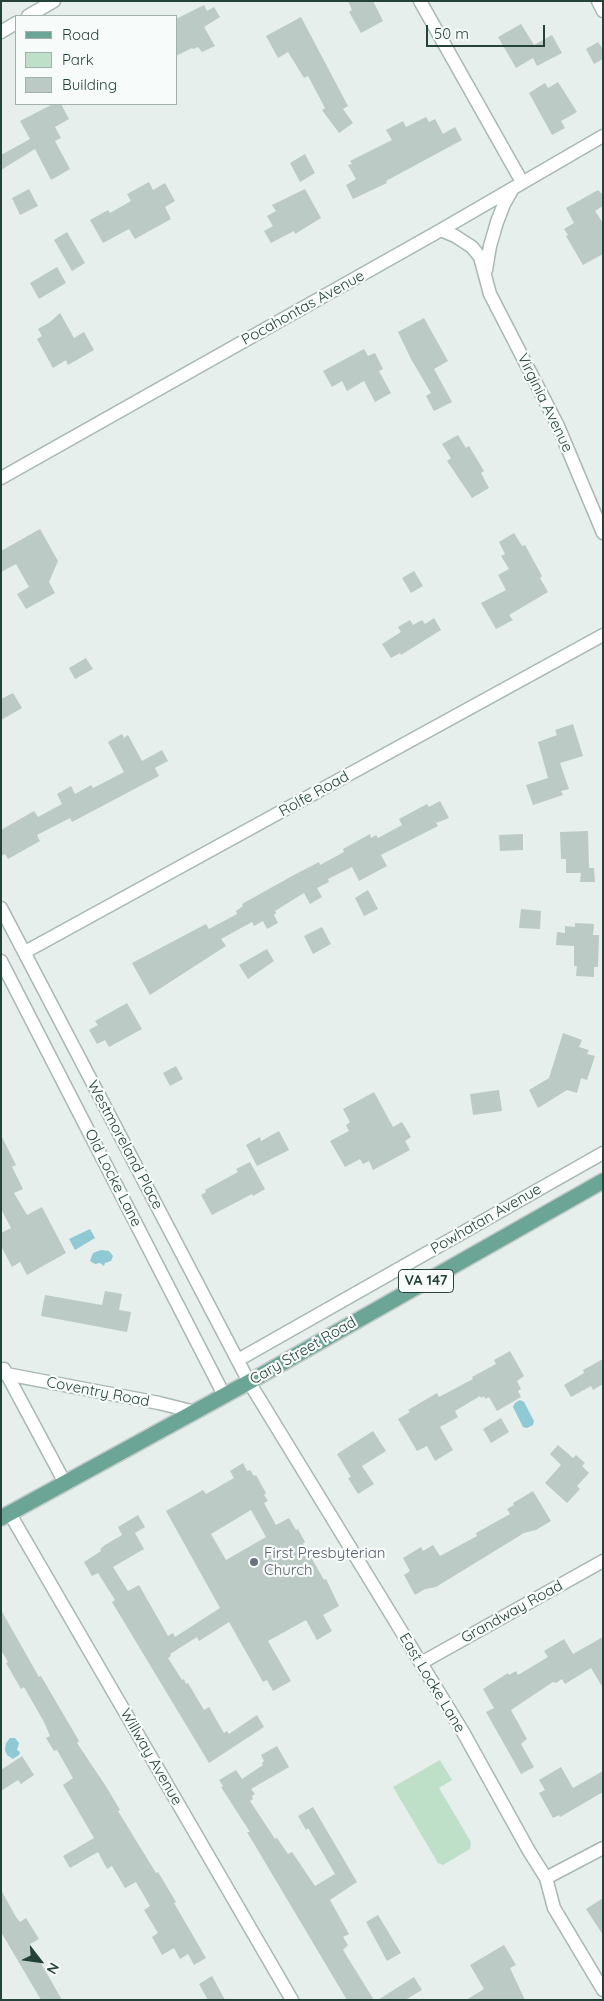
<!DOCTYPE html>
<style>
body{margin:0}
#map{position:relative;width:604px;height:2001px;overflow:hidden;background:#e6efeb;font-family:Quicksand,sans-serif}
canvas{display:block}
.frame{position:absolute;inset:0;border:2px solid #24423a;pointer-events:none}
.legend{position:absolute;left:15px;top:15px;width:162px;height:90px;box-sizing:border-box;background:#f7fbf9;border:1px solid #a3b1ad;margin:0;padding:6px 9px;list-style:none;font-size:15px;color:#24423a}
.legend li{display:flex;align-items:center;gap:10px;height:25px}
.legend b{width:25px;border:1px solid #a3b1ad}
.north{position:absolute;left:15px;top:1936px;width:50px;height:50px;-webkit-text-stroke:4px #f7fbf9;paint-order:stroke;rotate:120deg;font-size:14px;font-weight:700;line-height:20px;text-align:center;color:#24423a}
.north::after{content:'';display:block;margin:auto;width:18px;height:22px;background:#24423a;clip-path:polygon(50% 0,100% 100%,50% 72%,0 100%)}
.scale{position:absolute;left:426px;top:25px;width:119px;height:22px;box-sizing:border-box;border:2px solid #24423a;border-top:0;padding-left:6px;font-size:15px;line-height:18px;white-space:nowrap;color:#24423a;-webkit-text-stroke:4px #f7fbf9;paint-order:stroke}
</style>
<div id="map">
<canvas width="604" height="2001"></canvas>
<div class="frame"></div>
<ul class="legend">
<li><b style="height:6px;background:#6aa596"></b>Road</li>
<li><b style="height:14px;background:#bfe0c8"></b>Park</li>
<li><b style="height:14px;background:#bbcac4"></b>Building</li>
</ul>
<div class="north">N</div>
<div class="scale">50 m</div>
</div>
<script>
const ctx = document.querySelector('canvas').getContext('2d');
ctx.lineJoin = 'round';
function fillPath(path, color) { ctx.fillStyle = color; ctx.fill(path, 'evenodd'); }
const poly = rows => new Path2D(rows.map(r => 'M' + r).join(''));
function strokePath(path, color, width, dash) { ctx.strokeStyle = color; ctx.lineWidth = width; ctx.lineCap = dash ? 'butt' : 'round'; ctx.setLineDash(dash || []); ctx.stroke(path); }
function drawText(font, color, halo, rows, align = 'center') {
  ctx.font = font + ' Quicksand,sans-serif'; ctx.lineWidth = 4.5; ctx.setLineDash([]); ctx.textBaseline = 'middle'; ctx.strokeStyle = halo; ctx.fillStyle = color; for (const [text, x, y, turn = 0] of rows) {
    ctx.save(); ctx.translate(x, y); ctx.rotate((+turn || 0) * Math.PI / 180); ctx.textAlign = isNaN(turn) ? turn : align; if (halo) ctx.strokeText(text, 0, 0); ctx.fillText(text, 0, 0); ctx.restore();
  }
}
const green = poly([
 [440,1760,452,1780,439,1788,471,1842,470,1849,443,1865,438,1863,393,1787]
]);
const water = poly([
 [90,1229,95,1238,75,1250,69,1239],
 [101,1250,109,1251,113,1256,111,1261,105,1263,104,1266,100,1263,95,1264,90,1261,93,1253],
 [520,1400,524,1402,534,1421,533,1425,527,1428,523,1427,513,1407,515,1403],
 [10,1738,15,1738,19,1743,17,1750,20,1752,19,1755,13,1759,7,1755,5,1750,6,1743]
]);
const building = poly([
 [348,1,373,1,383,21,361,33,349,12,352,10],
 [204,5,207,11,214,7,220,17,204,27,215,46,202,52,198,47,193,49,192,48,176,56,176,19],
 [301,17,348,106,343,109,353,123,339,133,322,110,325,108,308,76,304,78,288,52,278,58,266,36],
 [521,24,534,45,552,35,562,53,537,66,533,58,516,68,498,37],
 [598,42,603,49,603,59,594,64,586,49],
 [558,82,577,112,561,121,565,128,552,135,529,93,545,83,548,88],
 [53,104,61,104,69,119,55,127,61,138,55,141,70,169,51,180,35,149,1,170,1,155,30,139,20,121],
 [426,117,429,122,435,119,443,134,455,127,462,140,386,181,387,183,353,199,346,185,356,179,348,165,352,164,350,161,392,140,386,130,403,121,406,127],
 [305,154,315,173,300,182,290,163],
 [149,182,153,190,165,183,175,201,165,207,171,219,135,239,129,229,103,243,90,220,108,210,110,213,131,201,127,194],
 [29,189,38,206,20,215,12,198],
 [305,189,321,218,295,234,294,231,271,243,264,231,273,226,267,216,276,211,272,205],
 [598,190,603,195,603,206,595,211,603,223,603,254,583,265,566,236,568,235,564,229,574,223,566,208],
 [67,232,85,263,72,271,54,240],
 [57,267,66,283,39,299,30,283],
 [60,313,74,338,84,332,94,350,68,365,66,360,53,368,37,339,42,336,38,329,50,322],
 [424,318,448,361,434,369,452,402,434,411,426,396,431,393,411,359,398,332],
 [364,349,368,356,375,353,383,369,379,371,391,393,375,402,364,381,347,391,342,381,332,387,323,371],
 [458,435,466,448,469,446,484,471,481,473,489,488,472,498,447,461,451,458,442,444],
 [40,529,58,561,49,582,55,593,26,609,17,594,29,587,16,564,1,572,1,551],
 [514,533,522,546,525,545,542,576,540,578,548,592,509,615,513,620,496,629,481,603,506,590,498,575,509,569,501,556,505,554,499,542],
 [414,571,423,586,411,593,402,578],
 [434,618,441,630,401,655,400,653,391,658,382,644,401,632,398,627,410,620,413,625,422,620,425,624],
 [86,658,93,669,75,679,69,668],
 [13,693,22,708,1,720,1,699],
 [573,724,583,756,560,763,569,789,561,791,563,795,533,805,526,785,548,778,538,742,557,735,555,730],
 [122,734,124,738,128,735,142,761,162,750,168,761,155,768,159,776,72,822,70,818,37,835,40,841,8,859,5,854,1,856,1,830,34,811,38,817,62,804,57,794,71,786,75,794,91,785,93,788,99,785,124,772,108,742],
 [440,801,449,818,436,823,438,826,381,855,387,866,359,881,352,867,328,879,329,882,317,888,322,897,310,904,304,893,275,911,276,913,274,915,278,923,267,929,263,921,254,926,252,922,221,939,226,946,150,995,132,963,206,924,209,929,237,914,236,911,243,906,242,904,292,876,319,862,320,865,344,852,343,849,370,834,371,838,376,835,378,838,402,825,399,819,427,804,429,807],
 [588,831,589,868,594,868,595,882,580,882,581,873,566,873,566,859,561,859,560,832],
 [523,834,523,850,500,851,499,835],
 [368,890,378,909,364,916,355,898],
 [521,909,541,911,540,929,519,928],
 [575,923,594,924,593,935,599,935,598,967,594,967,594,977,576,976,577,966,574,966,574,946,556,945,557,932,565,933,565,926,575,927],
 [322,927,331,944,313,954,304,936],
 [267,949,274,961,248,979,239,965],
 [127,1003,142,1029,109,1047,105,1040,97,1044,89,1030,98,1025,95,1021],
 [563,1033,582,1040,579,1047,589,1050,587,1054,595,1056,587,1080,581,1078,577,1093,567,1090,538,1108,529,1090,549,1078],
 [176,1066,183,1079,170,1086,163,1073],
 [499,1090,502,1111,473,1115,470,1094],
 [374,1092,393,1127,402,1122,411,1137,405,1141,410,1150,373,1170,369,1161,363,1164,360,1159,345,1167,330,1141,349,1131,346,1125,350,1122,343,1109],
 [279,1131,289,1150,257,1166,246,1145,260,1137,261,1141],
 [1,1135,16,1165,12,1167,23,1189,14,1193,27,1215,42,1207,66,1253,27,1275,20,1262,12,1267,1,1246,1,1233,11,1228,1,1209],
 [250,1162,265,1189,253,1196,252,1194,212,1215,201,1195,206,1192,205,1190,238,1172,236,1169],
 [105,1291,122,1294,119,1310,131,1312,127,1332,41,1316,45,1295,102,1305],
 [510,1351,524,1376,517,1381,521,1389,518,1391,521,1397,497,1411,489,1397,485,1399,484,1396,481,1398,480,1396,455,1411,458,1417,440,1427,453,1450,435,1461,427,1446,417,1451,398,1419,410,1412,408,1410,437,1393,439,1397,473,1379,472,1377,496,1364,494,1360],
 [603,1359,603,1384,593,1390,591,1386,571,1397,564,1385,584,1373,583,1370],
 [501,1418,509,1432,491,1443,483,1429],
 [373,1431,386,1451,362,1466,374,1484,358,1494,348,1478,351,1477,337,1454],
 [558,1445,573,1458,576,1455,585,1463,582,1466,589,1473,577,1486,580,1489,567,1503,545,1483,561,1465,550,1454],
 [243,1463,247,1471,250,1470,254,1476,256,1475,266,1493,264,1495,268,1501,264,1503,276,1525,289,1518,296,1530,298,1529,305,1542,303,1543,324,1580,326,1579,339,1606,323,1615,332,1631,317,1640,306,1620,268,1641,291,1681,273,1691,267,1680,263,1682,229,1622,199,1641,197,1637,170,1654,171,1656,168,1658,182,1680,184,1679,186,1684,188,1683,204,1710,209,1707,224,1733,227,1731,229,1734,257,1715,264,1727,209,1763,112,1602,115,1600,98,1573,92,1576,84,1562,101,1551,100,1549,105,1545,122,1535,118,1527,138,1515,145,1527,135,1533,144,1549,113,1567,128,1591,139,1585,168,1636,173,1633,175,1637,220,1608,166,1511,203,1490,206,1494,234,1478,230,1471],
 [251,1510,266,1537,226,1560,211,1534],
 [533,1491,551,1521,536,1530,524,1533,436,1587,425,1589,415,1595,404,1575,410,1571,403,1558,421,1547,423,1551,433,1545,440,1556,477,1536,476,1533,510,1514,507,1509,514,1505,513,1503],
 [1,1610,39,1677,41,1676,79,1741,77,1743,107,1788,120,1810,118,1811,156,1873,158,1872,176,1902,174,1903,206,1958,194,1965,188,1954,180,1959,174,1948,162,1955,152,1937,158,1933,144,1910,150,1906,136,1882,125,1888,112,1866,107,1869,98,1852,70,1868,63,1856,94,1838,63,1785,73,1778,57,1750,54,1751,46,1738,50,1736,44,1722,24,1687,21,1689,6,1663,8,1662,1,1650],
 [603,1637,603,1688,591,1668,565,1684,562,1679,556,1683,553,1682,511,1710,527,1739,521,1744,534,1767,521,1774,486,1712,494,1708,483,1689,508,1673,509,1675,516,1671,518,1675,548,1657,544,1651,564,1639,573,1654],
 [277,1746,289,1767,251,1789,255,1794,252,1796,253,1799,250,1801,275,1839,277,1838,288,1854,292,1852,315,1886,335,1874,308,1828,306,1830,298,1816,313,1807,357,1882,330,1900,349,1934,343,1937,348,1945,343,1950,374,2000,347,2000,247,1832,250,1832,221,1787,223,1786,219,1780,236,1770,242,1779,263,1765,262,1763,264,1761,261,1755],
 [22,1756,34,1775,21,1784,18,1780,1,1791,1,1770],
 [561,1767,573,1788,603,1771,603,1792,560,1817,559,1815,553,1818,539,1793,545,1790,539,1780],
 [1,1890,16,1917,20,1922,26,1918,39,1939,30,1944,62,2000,41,2000,1,1932],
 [603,1898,603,1935,586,1909],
 [378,1915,401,1953,387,1961,366,1922],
 [504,1945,516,1965,510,1968,525,2000,466,2000,484,1989,470,1965],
 [212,1976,225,2000,208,2000,199,1984],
 [414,1977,422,1990,405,2000,378,2000]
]);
const street = poly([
 [420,1,522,182],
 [598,1,603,11],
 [28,16,54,1],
 [1,32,16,23],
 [441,230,455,236,472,247,480,257,490,294,558,426,603,533],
 [486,270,490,246,497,222,504,204,513,188],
 [1,478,441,230,603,136],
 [1,908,249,1382,463,1732,529,1851,546,1878,554,1908,603,1990],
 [25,952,603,635],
 [1,961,224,1395],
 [238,1360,603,1153],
 [4,1369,65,1483],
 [1,1373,159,1403,195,1412],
 [10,1514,292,2000],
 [421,1663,603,1561],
 [546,1878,603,1848]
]);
const primary = poly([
 [1,1518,249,1382,603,1181]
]);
const markers = [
 [254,1562,5,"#6b7280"]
];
const shields = [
 [426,1281,55]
];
const shieldNames = [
 ["VA 147",426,1281]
];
const streetNames = [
 ["Pocahontas Avenue",303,308,-29],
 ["Virginia Avenue",545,403,64],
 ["Rolfe Road",314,794,-29],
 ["Westmoreland Place",125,1145,62],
 ["Old Locke Lane",113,1178,63],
 ["Powhatan Avenue",486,1219,-30],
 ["Cary Street Road",303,1351,-30],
 ["Coventry Road",98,1392,11],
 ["Grandway Road",512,1612,-29],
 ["East Locke Lane",432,1683,59],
 ["Willway Avenue",151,1757,60]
];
const worshipNames = [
 ["First Presbyterian",264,1553],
 ["Church",264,1570]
];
fillPath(green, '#bfe0c8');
fillPath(water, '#8ec9d4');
fillPath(building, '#bbcac4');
strokePath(street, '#a8b8b2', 15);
strokePath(primary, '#c2cac8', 18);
strokePath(street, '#fff', 12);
strokePath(primary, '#6aa596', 15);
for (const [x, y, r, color] of markers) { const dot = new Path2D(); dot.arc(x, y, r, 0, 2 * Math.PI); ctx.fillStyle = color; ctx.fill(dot); strokePath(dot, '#f7fbf9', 2); }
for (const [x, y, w] of shields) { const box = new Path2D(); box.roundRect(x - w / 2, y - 11.5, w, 23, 4); ctx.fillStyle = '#f7fbf9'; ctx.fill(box); strokePath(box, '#24423a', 1); }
drawText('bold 14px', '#24423a', null, shieldNames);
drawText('15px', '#24423a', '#f7fbf9', streetNames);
drawText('15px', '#5b616d', '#f7fbf9', worshipNames, 'left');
</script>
